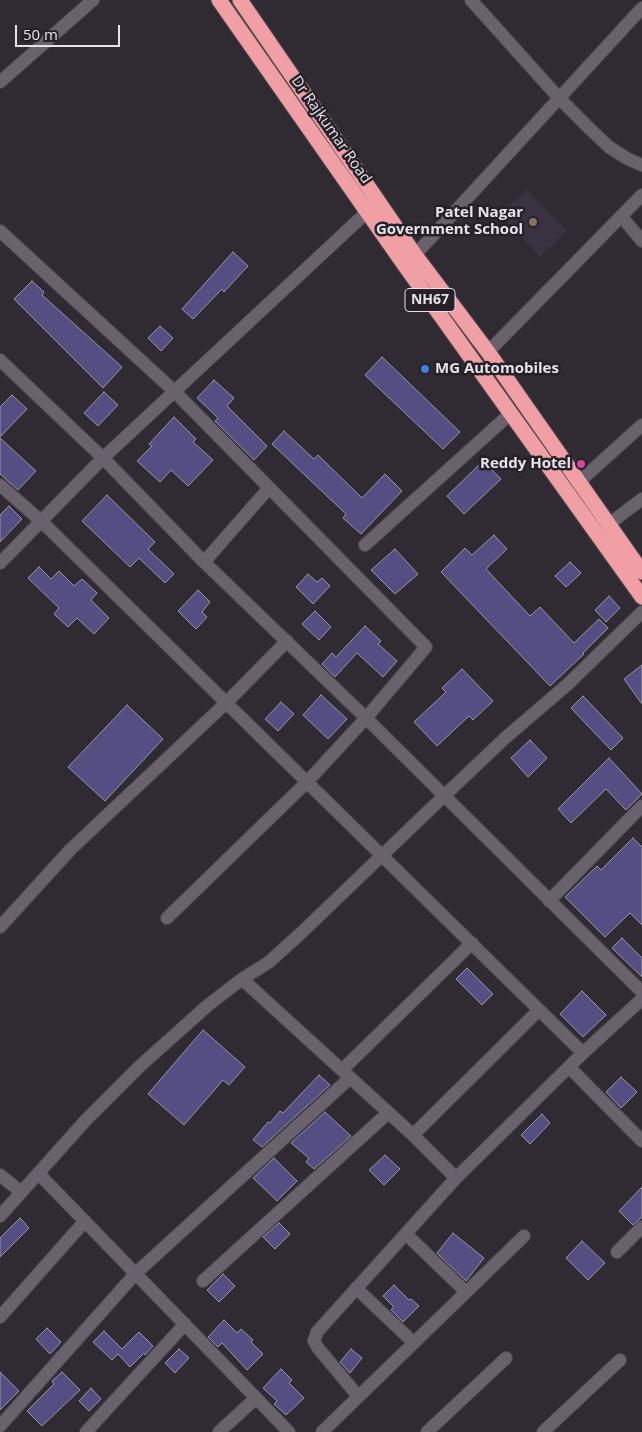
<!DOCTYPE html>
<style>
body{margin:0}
#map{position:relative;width:642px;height:1432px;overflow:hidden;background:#302a33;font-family:"Open Sans",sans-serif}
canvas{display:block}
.scale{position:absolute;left:15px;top:25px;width:105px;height:22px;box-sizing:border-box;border:2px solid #e6e2e8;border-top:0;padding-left:6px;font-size:15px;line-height:18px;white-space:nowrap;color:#e6e2e8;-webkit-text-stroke:4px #262029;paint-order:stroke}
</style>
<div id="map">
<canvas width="642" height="1432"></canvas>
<div class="scale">50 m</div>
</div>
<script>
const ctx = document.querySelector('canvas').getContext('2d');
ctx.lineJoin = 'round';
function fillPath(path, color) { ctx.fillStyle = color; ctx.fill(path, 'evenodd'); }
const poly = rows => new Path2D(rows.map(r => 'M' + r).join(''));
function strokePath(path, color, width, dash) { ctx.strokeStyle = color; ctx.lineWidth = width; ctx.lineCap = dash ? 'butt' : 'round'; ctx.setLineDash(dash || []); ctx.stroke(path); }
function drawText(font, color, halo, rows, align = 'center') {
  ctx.font = font + ' "Open Sans",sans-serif'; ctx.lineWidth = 5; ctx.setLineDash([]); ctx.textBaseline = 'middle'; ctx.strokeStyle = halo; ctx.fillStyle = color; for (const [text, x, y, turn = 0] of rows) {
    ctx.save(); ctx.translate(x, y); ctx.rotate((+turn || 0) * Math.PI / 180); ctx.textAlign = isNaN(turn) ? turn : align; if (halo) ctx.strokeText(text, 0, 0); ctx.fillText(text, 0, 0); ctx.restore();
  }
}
const built = poly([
 [527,189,567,231,540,257,500,214]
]);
const building = poly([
 [233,252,248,266,224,292,222,289,193,319,182,309,233,252],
 [32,281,44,292,42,295,122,367,103,388,14,299,32,281],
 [160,326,173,338,161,351,148,338,160,326],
 [382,357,460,432,443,449,365,375,382,357],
 [214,380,234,398,227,406,267,446,254,460,215,421,218,418,197,398,214,380],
 [104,392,118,405,98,426,84,413,104,392],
 [12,395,27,409,0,437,0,407,12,395],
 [174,417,196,439,193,442,213,460,188,486,171,470,160,482,137,461,152,446,149,444,174,417],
 [284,431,314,459,318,455,362,498,385,474,402,491,361,534,343,518,346,514,272,444,284,431],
 [0,438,36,471,18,490,0,474,0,438],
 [483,461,501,479,464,514,447,496,483,461],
 [107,495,155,542,148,549,174,574,165,583,139,558,130,567,82,521,107,495],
 [9,506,22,519,0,542,0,515,9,506],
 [494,535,507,549,486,569,530,616,540,607,574,643,599,619,608,628,583,653,584,654,550,686,441,572,465,548,472,555,494,535],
 [395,549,418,574,395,594,371,570,395,549],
 [570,562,581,573,566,587,555,576,570,562],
 [39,567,51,579,59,571,74,586,82,579,97,593,91,600,109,618,94,634,77,618,68,627,54,614,59,608,28,578,39,567],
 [308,574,317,582,322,578,330,586,313,604,296,587,308,574],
 [198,590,210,602,202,612,207,617,196,629,178,611,198,590],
 [609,596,620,608,606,622,595,610,609,596],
 [315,611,331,627,319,640,302,624,315,611],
 [365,626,381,641,378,644,397,661,383,677,357,653,335,677,322,664,332,653,336,657,365,626],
 [642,665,642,704,624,679,642,665],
 [462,669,493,701,473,720,469,716,437,746,414,722,446,692,442,688,462,669],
 [321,695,347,719,328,739,303,715,321,695],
 [583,696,623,738,611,750,571,708,583,696],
 [281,702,294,714,278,731,265,719,281,702],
 [127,705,163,739,105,801,68,767,127,705],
 [530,740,547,758,528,777,511,758,530,740],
 [609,758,642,794,626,810,606,789,571,823,558,809,609,758],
 [633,838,642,847,642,925,630,913,605,937,565,897,597,866,601,870,633,838],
 [622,938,642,958,642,977,612,948,622,938],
 [467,968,493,994,482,1005,456,979,467,968],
 [582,991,606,1015,583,1037,560,1014,582,991],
 [203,1030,245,1067,229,1085,223,1080,184,1125,148,1094,203,1030],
 [319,1075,330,1085,262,1147,253,1140,268,1122,270,1123,280,1111,283,1113,319,1075],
 [621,1077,637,1092,621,1108,606,1092,621,1077],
 [325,1112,351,1136,314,1169,306,1162,309,1158,291,1143,325,1112],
 [542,1114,550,1123,530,1144,521,1135,542,1114],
 [385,1155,400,1169,384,1185,369,1170,385,1155],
 [274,1158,297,1181,277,1201,253,1178,274,1158],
 [642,1187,642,1217,633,1225,619,1211,642,1187],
 [20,1218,29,1228,0,1257,0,1238,20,1218],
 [279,1223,290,1234,275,1249,263,1237,279,1223],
 [453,1233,484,1258,466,1281,437,1253,453,1233],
 [582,1241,605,1263,588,1280,566,1258,582,1241],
 [223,1274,235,1286,219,1302,207,1290,223,1274],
 [394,1285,409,1300,411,1299,419,1306,403,1322,391,1310,394,1307,383,1296,394,1285],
 [224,1320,237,1333,241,1329,253,1340,251,1342,263,1354,247,1370,222,1343,218,1347,208,1337,224,1320],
 [47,1328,61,1342,50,1354,36,1339,47,1328],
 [104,1331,122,1349,139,1332,153,1346,145,1355,144,1353,130,1367,118,1354,112,1360,93,1342,104,1331],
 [179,1349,189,1358,175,1373,165,1363,179,1349],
 [351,1349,362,1358,350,1373,340,1362,351,1349],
 [281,1369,292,1380,289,1383,304,1398,286,1415,274,1404,277,1401,263,1388,281,1369],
 [0,1372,19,1391,0,1410,0,1372],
 [62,1372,80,1390,42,1426,27,1411,54,1384,52,1381,62,1372],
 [91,1388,101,1399,89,1411,79,1401,91,1388]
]);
const minor = poly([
 [471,0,559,98,590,129,609,147,628,159,642,165],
 [0,82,93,0],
 [621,216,642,241],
 [0,231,174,391,426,647,366,718,307,782,167,918],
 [407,260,415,255,642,8],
 [488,352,642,195],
 [0,360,103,458,204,562,366,718,642,992],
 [579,482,642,425],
 [0,485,41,521,583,1053],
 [609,524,642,499],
 [365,545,511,413],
 [204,562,269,488],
 [0,563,103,458,367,212],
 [549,901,642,806],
 [0,927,71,849,226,703,287,641],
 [242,979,413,1135,456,1178],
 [569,1067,642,1141],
 [342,1070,472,943],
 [413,1135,539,1010],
 [38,1173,289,1432],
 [0,1175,21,1192],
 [0,1216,86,1120,140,1066,207,1006,242,979,269,962,300,934,444,796,504,739,568,684,642,612],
 [406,1234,466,1292],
 [617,1252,642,1227],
 [203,1281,388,1113],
 [356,1288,414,1343],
 [0,1317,85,1221],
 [358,1396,318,1348,314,1341,317,1332,456,1178,583,1053,642,999],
 [0,1426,136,1273,350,1078],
 [86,1432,185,1324],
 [219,1432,256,1398],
 [322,1432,524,1236],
 [427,1432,506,1358],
 [543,1432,620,1360]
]);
const highway = poly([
 [219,0,403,263,642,597],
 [240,0,415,255,488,352,642,572]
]);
const markers = [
 [533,222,5,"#8d6e63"],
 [425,369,5,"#3f7fe0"],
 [581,464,5,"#d1479c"]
];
const shields = [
 [430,300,50]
];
const shieldNames = [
 ["NH67",430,300]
];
const streetNames = [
 ["Dr Rajkumar Road",331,130,55]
];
const poiNames = [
 ["Patel Nagar",523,213],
 ["Government School",523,230],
 ["MG Automobiles",435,369,"left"],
 ["Reddy Hotel",571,464]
];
fillPath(built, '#3a3240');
fillPath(building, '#554e82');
strokePath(building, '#9796a2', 1);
strokePath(minor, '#4e4850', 14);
strokePath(highway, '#4e4850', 17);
strokePath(minor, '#69626d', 12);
strokePath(highway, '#f09fa5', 15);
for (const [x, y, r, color] of markers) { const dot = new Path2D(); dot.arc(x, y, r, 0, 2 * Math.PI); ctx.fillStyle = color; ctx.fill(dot); strokePath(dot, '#262029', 2); }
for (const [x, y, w] of shields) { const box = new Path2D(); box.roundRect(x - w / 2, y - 11.5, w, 23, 4); ctx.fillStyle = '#262029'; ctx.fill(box); strokePath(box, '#e6e2e8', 1); }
drawText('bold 14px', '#e6e2e8', null, shieldNames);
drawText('15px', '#e6e2e8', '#262029', streetNames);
drawText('bold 15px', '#e6e2e8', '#262029', poiNames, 'right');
</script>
